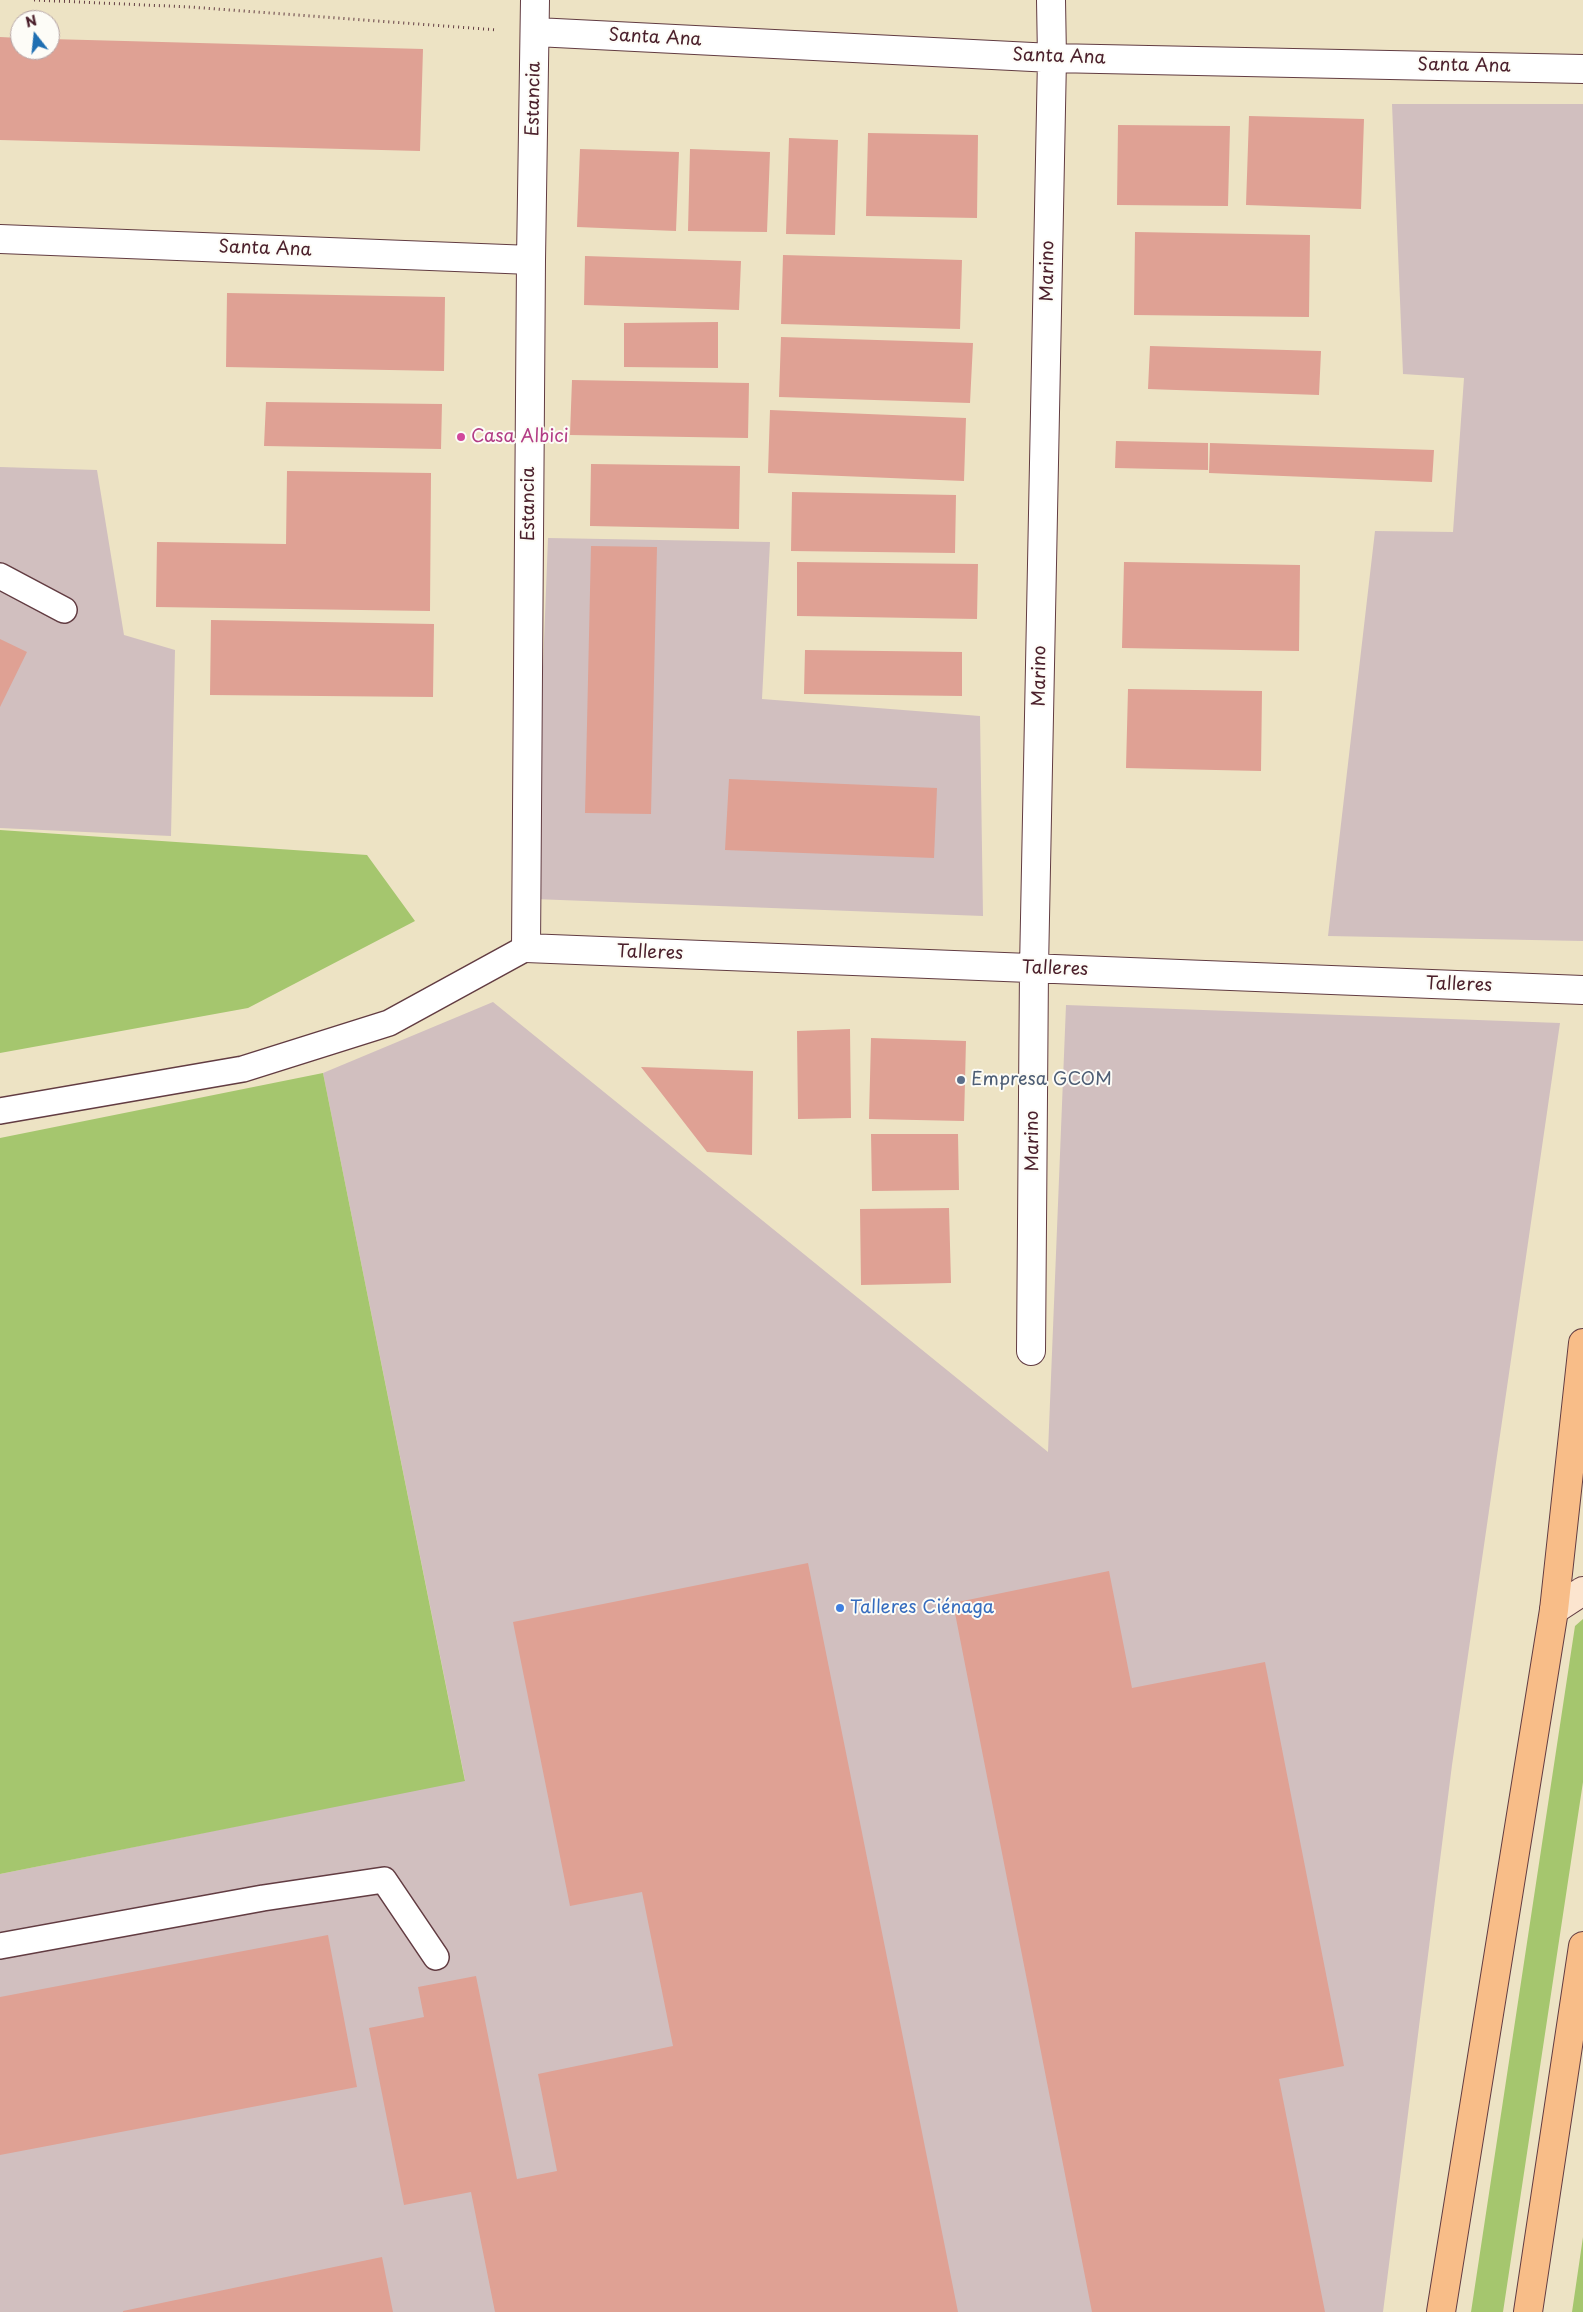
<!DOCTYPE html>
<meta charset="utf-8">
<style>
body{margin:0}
#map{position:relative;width:1583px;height:2312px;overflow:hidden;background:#ede3c4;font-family:"Playpen Sans",sans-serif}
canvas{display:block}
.north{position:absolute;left:10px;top:10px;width:50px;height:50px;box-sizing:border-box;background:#fdfcf7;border:1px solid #b5a4a5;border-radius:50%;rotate:344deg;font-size:14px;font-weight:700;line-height:20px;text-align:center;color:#4a1f2b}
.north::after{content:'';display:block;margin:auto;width:18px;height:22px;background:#1f6fb2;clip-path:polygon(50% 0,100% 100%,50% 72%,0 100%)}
</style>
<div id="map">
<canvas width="1583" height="2312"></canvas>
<div class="north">N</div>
</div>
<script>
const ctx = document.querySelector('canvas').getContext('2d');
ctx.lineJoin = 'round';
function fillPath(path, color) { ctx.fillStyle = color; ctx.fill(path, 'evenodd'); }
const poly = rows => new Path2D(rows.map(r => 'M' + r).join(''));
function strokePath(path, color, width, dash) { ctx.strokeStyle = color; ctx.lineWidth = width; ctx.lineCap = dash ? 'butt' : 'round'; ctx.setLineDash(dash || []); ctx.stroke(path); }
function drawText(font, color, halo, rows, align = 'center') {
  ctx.font = font + ' "Playpen Sans",sans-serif'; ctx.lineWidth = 4; ctx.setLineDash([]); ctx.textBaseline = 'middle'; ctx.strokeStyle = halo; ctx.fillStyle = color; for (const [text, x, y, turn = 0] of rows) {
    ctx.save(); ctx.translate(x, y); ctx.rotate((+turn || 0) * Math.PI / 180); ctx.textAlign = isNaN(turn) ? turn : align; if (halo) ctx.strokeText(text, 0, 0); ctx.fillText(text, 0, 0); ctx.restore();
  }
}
const industrial = poly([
 [1392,104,1583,104,1583,941,1328,936,1375,531,1453,532,1464,378,1403,374],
 [0,467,97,470,124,635,175,650,171,836,0,828],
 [548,538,770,542,762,699,980,716,983,916,534,899],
 [493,1002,1048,1452,1066,1005,1560,1023,1452,1765,1383,2312,0,2312,0,1874,465,1780,323,1073]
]);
const green = poly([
 [0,830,367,855,415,921,248,1008,0,1053],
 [323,1073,465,1781,0,1874,0,1138],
 [1583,1619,1583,1782,1503,2312,1471,2312,1575,1626],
 [1583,2237,1583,2312,1572,2312]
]);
const building = poly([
 [0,37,20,38,20,50,50,50,50,39,423,49,420,151,0,140],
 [1249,116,1364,119,1361,209,1246,205],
 [1118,125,1230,126,1228,206,1117,205],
 [868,133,978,135,977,218,866,216],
 [789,138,838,140,835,235,786,234],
 [580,149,679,152,676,231,577,227],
 [690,149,770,152,767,232,688,231],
 [1135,232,1310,235,1309,317,1134,315],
 [783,255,962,260,960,329,781,324],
 [585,256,741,261,739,310,584,305],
 [227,293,445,297,444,371,226,367],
 [718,322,718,368,624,367,624,323],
 [781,337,973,343,970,403,779,397],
 [1150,346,1321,351,1319,395,1148,389],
 [572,380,749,383,748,438,570,435],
 [266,402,442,404,441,449,264,446],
 [770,410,966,418,964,481,768,473],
 [1116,441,1208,443,1208,470,1115,468],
 [1210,443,1434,450,1432,482,1209,473],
 [591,464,740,466,739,529,590,526],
 [287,471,431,473,430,611,156,607,157,542,286,544],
 [792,492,956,495,955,553,791,551],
 [591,546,657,547,651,814,585,813],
 [797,562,978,564,977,619,797,616],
 [1124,562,1300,565,1299,651,1122,648],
 [211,620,434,624,433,697,210,695],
 [0,639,27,652,0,707],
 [805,650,962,652,962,696,804,694],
 [1128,689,1262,691,1261,771,1126,768],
 [729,779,937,788,934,858,725,850],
 [850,1029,851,1118,798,1119,797,1031],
 [871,1038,966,1041,964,1121,869,1119],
 [641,1067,753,1071,752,1155,707,1152],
 [871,1134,958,1134,959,1190,872,1191],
 [949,1208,951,1283,861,1285,860,1209],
 [808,1563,958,2312,495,2312,471,2192,404,2205,369,2028,424,2017,418,1987,476,1976,517,2179,557,2171,538,2074,673,2046,642,1892,570,1906,513,1622],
 [1109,1571,1132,1688,1265,1662,1344,2066,1279,2079,1325,2312,1092,2312,953,1603],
 [328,1935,357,2087,0,2155,0,1997],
 [382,2257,393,2312,123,2312,123,2311]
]);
const path = poly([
 [34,0,190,7,498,30]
]);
const lane = poly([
 [0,576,64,610],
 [0,1111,243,1069,389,1023,526,948],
 [0,1946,263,1898,384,1880,436,1957]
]);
const street = poly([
 [535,0,531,260,526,948,1583,990],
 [536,32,1052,58,1583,69],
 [0,239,531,260],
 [1031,1351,1034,968,1052,58,1051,0]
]);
const secondary = poly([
 [1554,1610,1583,1591]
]);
const primary = poly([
 [1441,2312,1554,1610,1583,1343]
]);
const highway = poly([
 [1528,2312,1583,1946]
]);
const markers = [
 [461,437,5,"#d1479c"],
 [961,1080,5,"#5c6f8a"],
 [840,1608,5,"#3f7fe0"]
];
const streetNames = [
 ["Santa Ana",655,38,3],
 ["Santa Ana",1059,57,2],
 ["Santa Ana",1464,66,1],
 ["Estancia",534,99,-89],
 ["Santa Ana",265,249,2],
 ["Marino",1048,271,-89],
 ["Estancia",529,504,-90],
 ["Marino",1040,676,-89],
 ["Talleres",650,953,2],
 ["Talleres",1055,969,2],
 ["Talleres",1459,985,2],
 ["Marino",1033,1141,-90]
];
const hotelNames = [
 ["Casa Albici",471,437]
];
const serviceNames = [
 ["Empresa GCOM",971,1080]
];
const shopNames = [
 ["Talleres Ciénaga",850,1608]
];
fillPath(industrial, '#d1bfbf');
fillPath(green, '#a5c66e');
fillPath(building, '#dfa194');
strokePath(lane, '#623c42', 28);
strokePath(street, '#623c42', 30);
strokePath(secondary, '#623c42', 30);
strokePath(primary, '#623c42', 30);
strokePath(highway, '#623c42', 30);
strokePath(path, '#623c42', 3, [1, 4]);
strokePath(lane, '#fff', 25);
strokePath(street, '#fff', 28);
strokePath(secondary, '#fce5cf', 28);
strokePath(primary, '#f8bd88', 28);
strokePath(highway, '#f8bd88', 28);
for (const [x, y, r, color] of markers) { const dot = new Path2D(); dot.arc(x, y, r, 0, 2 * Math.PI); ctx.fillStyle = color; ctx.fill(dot); strokePath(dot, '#fdfcf7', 2); }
drawText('18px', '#4a1f2b', '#fdfcf7', streetNames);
drawText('18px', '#b23c85', '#fdfcf7', hotelNames, 'left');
drawText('18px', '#4e5e75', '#fdfcf7', serviceNames, 'left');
drawText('18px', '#366cbe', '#fdfcf7', shopNames, 'left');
</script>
